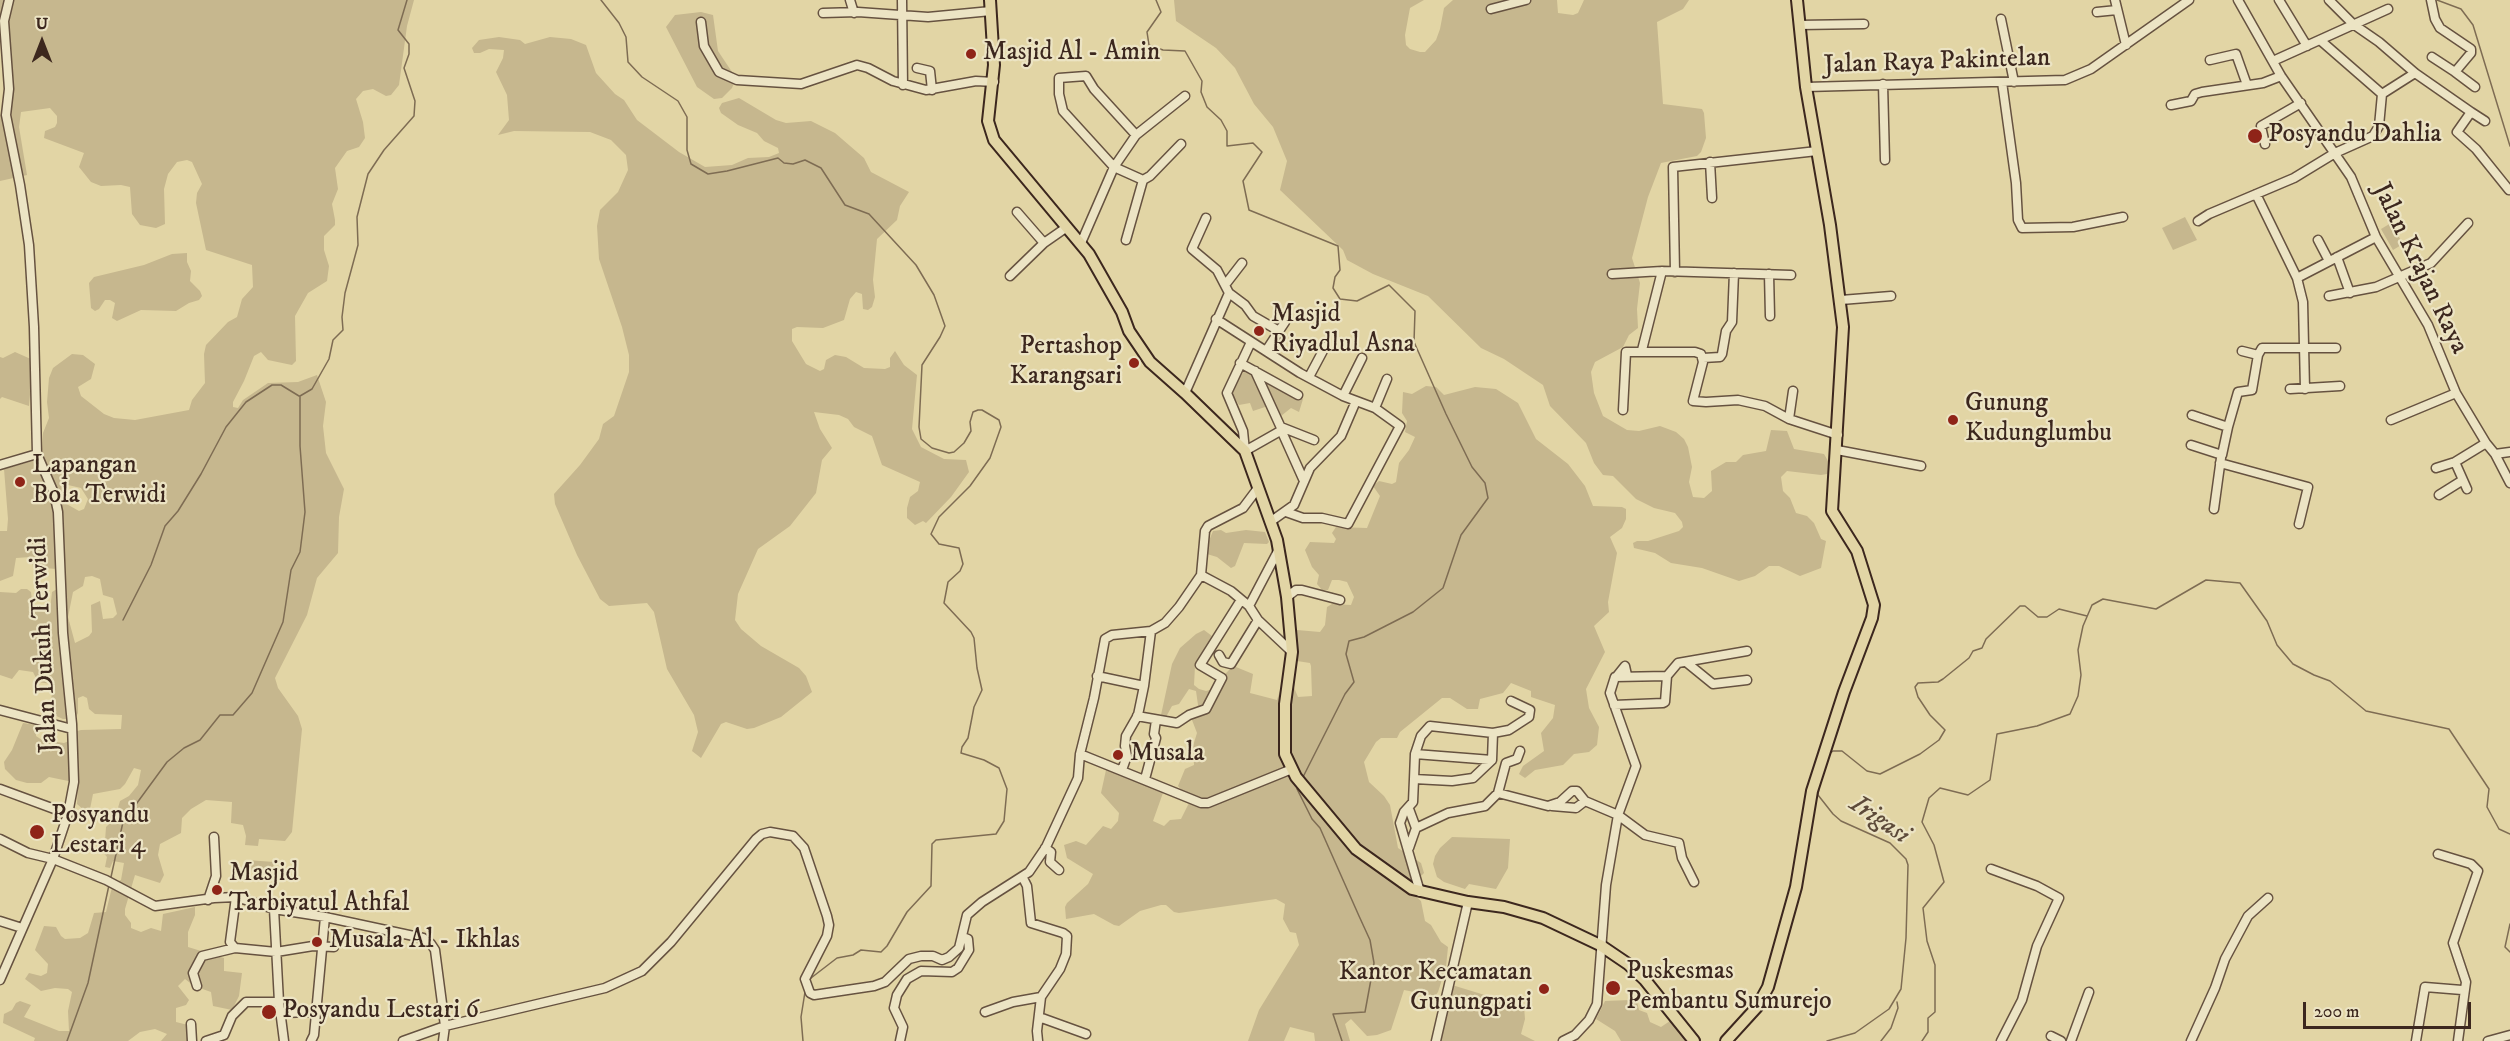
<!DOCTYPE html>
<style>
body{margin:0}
#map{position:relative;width:2510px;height:1041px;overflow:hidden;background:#e2d5a5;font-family:"IM FELL DW Pica",serif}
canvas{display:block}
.north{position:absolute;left:12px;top:12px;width:60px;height:60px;-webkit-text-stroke:4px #ece4c4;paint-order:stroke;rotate:0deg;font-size:16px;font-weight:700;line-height:24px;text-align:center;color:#3c271e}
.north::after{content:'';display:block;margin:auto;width:21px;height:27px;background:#3c271e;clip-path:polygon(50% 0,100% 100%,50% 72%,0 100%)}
.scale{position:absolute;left:2303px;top:1002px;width:168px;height:27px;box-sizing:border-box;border:3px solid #3c271e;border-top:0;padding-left:8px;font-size:18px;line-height:21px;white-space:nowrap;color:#3c271e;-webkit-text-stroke:4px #ece4c4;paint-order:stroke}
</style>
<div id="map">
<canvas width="2510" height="1041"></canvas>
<div class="north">U</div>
<div class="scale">200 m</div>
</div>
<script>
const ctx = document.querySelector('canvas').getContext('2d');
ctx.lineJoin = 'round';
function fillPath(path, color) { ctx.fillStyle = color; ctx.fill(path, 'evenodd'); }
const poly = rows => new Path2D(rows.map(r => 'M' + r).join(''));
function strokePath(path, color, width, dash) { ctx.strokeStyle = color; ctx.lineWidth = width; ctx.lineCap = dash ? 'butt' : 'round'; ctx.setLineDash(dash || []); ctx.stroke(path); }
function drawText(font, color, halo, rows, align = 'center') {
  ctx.font = font + ' "IM FELL DW Pica",serif'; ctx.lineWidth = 4.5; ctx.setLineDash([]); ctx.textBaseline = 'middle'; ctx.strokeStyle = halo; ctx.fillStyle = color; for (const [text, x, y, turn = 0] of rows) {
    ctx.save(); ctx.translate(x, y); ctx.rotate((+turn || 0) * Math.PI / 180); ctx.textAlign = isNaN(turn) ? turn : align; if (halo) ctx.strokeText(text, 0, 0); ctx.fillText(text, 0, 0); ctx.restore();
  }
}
const green = poly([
 [0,0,414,0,407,26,399,85,391,95,386,96,373,89,363,91,356,99,363,122,365,138,359,147,347,151,335,168,338,189,332,204,335,220,335,225,324,236,324,250,329,266,327,281,308,293,295,316,296,361,292,365,287,364,268,360,261,352,254,356,244,381,233,402,233,407,238,408,243,400,268,383,298,382,317,375,326,402,323,426,326,453,344,489,339,517,338,553,317,578,307,615,275,678,278,688,298,716,302,729,292,832,285,841,259,839,258,846,245,845,246,836,243,825,231,823,232,802,206,800,191,809,182,818,181,833,160,844,158,855,164,875,160,883,135,875,125,909,125,915,131,923,131,928,141,932,151,928,161,931,163,914,195,907,195,915,188,932,188,947,224,958,224,971,242,973,239,996,232,1010,213,1006,211,992,194,986,185,979,178,986,189,1000,186,1005,176,1008,176,1022,188,1025,195,1041,161,1041,167,1034,155,1029,140,1032,128,1041,34,1041,35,1038,3,1023,4,1014,12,1010,16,1003,20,1001,31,1005,24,1017,59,1031,69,1031,68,1011,72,992,68,989,55,988,41,991,25,979,29,973,41,976,47,973,48,964,35,950,44,926,56,927,61,936,65,939,80,938,88,933,94,913,106,912,113,883,121,880,124,863,113,861,110,868,105,867,107,857,101,850,105,841,106,827,115,818,120,801,129,796,138,785,141,770,134,768,125,784,120,789,93,794,90,809,85,811,77,804,78,783,49,777,41,783,27,783,16,780,5,769,4,762,12,750,23,723,36,725,36,736,42,740,64,743,69,741,70,733,81,730,121,729,122,715,95,714,89,709,87,698,83,696,78,698,78,713,75,719,63,719,54,715,51,711,52,684,38,682,33,672,19,670,12,679,0,675,0,592,16,593,21,589,27,589,31,592,33,609,44,612,50,610,52,592,57,589,56,569,33,567,31,557,16,558,13,576,0,581,0,531,7,531,8,519,4,469,33,461,42,456,43,433,49,418,47,402,49,378,53,368,72,354,83,355,95,364,91,379,78,387,81,396,104,414,114,418,135,420,189,410,192,400,205,383,204,354,206,345,228,322,237,317,242,299,253,287,252,265,206,250,196,203,197,193,202,184,192,162,187,160,177,162,168,174,164,189,165,224,156,228,140,225,132,214,130,187,121,185,101,186,91,182,79,167,84,153,44,138,45,131,55,127,57,123,57,116,50,108,21,112,19,127,27,175,0,181,0,115,11,109,12,100,4,44,0,40],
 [68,485,81,488,88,499,84,509,79,511,63,502,64,487],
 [92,576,100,579,103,595,113,598,117,614,113,618,103,619,100,601,91,605,92,632,89,636,75,643,68,617,73,592,83,586,85,577],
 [1174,0,1424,0,1410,8,1405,35,1406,45,1410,49,1420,52,1425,52,1436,40,1440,29,1444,8,1453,0,1557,0,1558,13,1573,15,1578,13,1584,0,1689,0,1683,9,1657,22,1663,104,1702,109,1704,113,1706,138,1701,152,1697,156,1661,163,1648,197,1632,258,1640,283,1637,309,1638,328,1629,335,1623,347,1595,362,1591,372,1594,393,1603,416,1627,430,1639,431,1660,426,1676,432,1684,439,1688,447,1692,467,1689,482,1693,497,1704,498,1712,491,1711,471,1726,462,1736,462,1743,455,1766,451,1771,430,1787,431,1794,449,1824,454,1828,461,1829,472,1827,474,1821,475,1787,471,1781,477,1783,491,1790,498,1796,513,1807,516,1814,523,1821,539,1826,541,1821,568,1800,576,1779,566,1769,566,1755,576,1739,581,1702,568,1671,563,1655,553,1634,548,1633,543,1637,541,1648,541,1679,531,1683,527,1682,522,1675,513,1654,508,1636,499,1613,476,1603,475,1594,463,1586,443,1550,406,1543,385,1504,359,1481,348,1428,296,1373,274,1347,260,1343,250,1280,190,1287,161,1273,127,1254,104,1235,68,1216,48,1176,21],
 [701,12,713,15,718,51,736,78,732,88,722,98,714,99,697,87,666,27,675,15],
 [499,37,520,40,525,44,550,37,571,39,586,45,596,73,615,94,624,100,637,120,679,152,705,167,732,165,748,158,769,157,779,153,778,148,764,141,757,133,738,125,721,113,719,108,722,103,739,98,776,120,786,123,811,121,835,133,864,158,871,172,909,192,900,206,897,220,877,239,873,280,875,297,872,307,868,310,863,309,862,294,856,292,850,299,844,320,823,328,797,327,792,329,792,341,806,364,820,371,824,369,826,360,835,355,846,357,864,368,885,369,890,367,890,358,895,351,904,365,917,375,912,429,921,447,944,459,966,460,969,472,951,497,926,523,923,521,915,525,907,518,907,508,910,497,918,491,920,482,882,465,872,436,854,427,848,419,839,415,814,412,820,429,832,448,822,460,816,493,790,526,758,549,738,594,735,620,741,629,761,646,799,668,806,676,812,692,781,717,754,728,747,729,726,722,721,724,701,758,692,751,698,732,694,715,667,669,654,612,647,603,609,606,600,599,577,555,555,504,554,494,580,465,599,439,603,424,614,416,629,372,629,355,622,327,599,259,597,226,600,210,618,192,628,170,626,155,611,140,590,132,514,131,498,135,509,120,507,95,496,72,503,58,504,50,489,49,480,53,474,53,472,48,479,40],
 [2185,217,2197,240,2173,250,2162,228],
 [2391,223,2403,244,2393,250,2381,229],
 [187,253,187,262,191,271,190,281,200,291,202,296,199,300,189,303,176,311,141,310,117,321,112,318,115,303,110,300,105,300,99,309,95,311,91,308,89,283,94,277,144,265,172,254],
 [15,352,33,360,29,406,2,397,0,399,0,357,3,358],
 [1245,370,1264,382,1303,399,1299,412,1291,408,1281,416,1274,404,1253,411,1250,403,1239,405,1232,394,1235,385],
 [1426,386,1436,387,1444,395,1475,387,1496,389,1518,403,1536,439,1568,464,1585,486,1593,506,1622,507,1626,509,1626,519,1622,528,1610,537,1617,553,1608,602,1609,612,1594,626,1605,652,1586,689,1589,708,1599,727,1597,745,1589,752,1574,754,1563,765,1535,770,1525,778,1519,774,1523,766,1544,751,1541,733,1553,718,1555,705,1531,697,1531,691,1511,683,1503,693,1480,699,1478,709,1467,709,1450,698,1442,698,1400,732,1397,738,1381,738,1376,742,1364,762,1369,782,1384,796,1390,805,1398,848,1421,863,1424,873,1419,878,1411,880,1407,889,1421,901,1425,921,1431,925,1441,942,1448,947,1446,967,1438,992,1435,996,1404,990,1391,1030,1377,1035,1367,1036,1351,1019,1345,1024,1350,1041,1315,1041,1314,1033,1290,1027,1284,1041,1248,1041,1259,1010,1299,945,1296,933,1290,932,1283,919,1285,904,1276,899,1179,913,1174,912,1166,905,1161,905,1140,911,1119,926,1114,925,1094,914,1066,919,1065,907,1067,903,1088,884,1093,874,1067,858,1064,845,1076,841,1086,845,1103,826,1111,829,1118,821,1119,813,1101,793,1106,770,1164,790,1153,821,1164,826,1170,820,1181,819,1190,801,1178,786,1185,769,1194,765,1193,746,1197,733,1192,720,1198,705,1196,691,1189,689,1179,704,1172,706,1166,717,1161,715,1172,664,1180,648,1196,634,1204,630,1212,636,1195,666,1194,685,1199,689,1206,691,1210,690,1229,670,1236,667,1253,674,1250,693,1277,700,1286,672,1294,673,1293,685,1298,697,1312,696,1311,666,1310,663,1297,661,1294,641,1297,630,1320,632,1325,625,1327,607,1332,604,1351,605,1354,597,1347,582,1339,580,1332,580,1328,590,1322,590,1317,584,1319,575,1312,567,1305,550,1310,542,1334,543,1336,539,1332,533,1336,527,1367,528,1380,496,1373,486,1379,481,1392,484,1396,482,1399,463,1409,450,1415,437,1405,432,1407,421,1402,413,1403,392,1412,394],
 [1221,530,1226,533,1246,530,1265,532,1269,542,1267,544,1244,543,1235,566,1231,568,1217,557,1207,554,1206,548,1213,531],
 [1452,837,1510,839,1508,868,1496,889,1469,884,1465,889,1444,882,1437,877,1433,864,1435,856,1440,848],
 [247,860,274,862,271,881,244,868],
 [1452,985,1524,1007,1525,1019,1521,1034,1535,1041,1438,1041],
 [1630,1000,1637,1002,1639,1010,1647,1013,1650,1022,1661,1027,1673,1019,1691,1041,1621,1041,1615,1031,1596,1019,1605,1001]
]);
const stream = poly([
 [601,0,619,23,626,37,628,62,642,77,678,101,687,117,687,150,691,164,708,174,727,171,778,158,784,163,793,164,805,160,821,168,845,205,869,214,916,265,934,295,945,326,940,337,922,365,919,427,921,439,932,448,949,453,954,452,964,443,971,431,970,422,973,412,978,410,982,410,999,420,1001,427,990,458,970,486,939,517,931,534,939,544,959,548,963,564,960,571,948,582,944,603,971,632,974,638,977,668,982,690,974,707,968,738,962,747,961,753,984,760,999,768,1007,789,1004,821,996,834,936,840,932,844,931,886,907,912,887,946,881,952,861,950,853,955,837,958,811,978,809,982],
 [1156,0,1161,12,1147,32,1149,45,1163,50,1185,51,1202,81,1201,92,1207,107,1221,120,1227,131,1227,146,1253,143,1262,152,1243,181,1249,210,1338,246,1340,270,1335,277,1333,288,1340,299,1357,301,1389,285,1415,311,1414,342,1446,414,1472,467,1485,483,1488,498,1461,535,1443,588,1413,612,1364,637,1349,641,1346,654,1354,682,1345,694,1302,779],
 [2437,0,2461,9,2473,25,2510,146],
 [300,396,312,389,329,359,333,340,343,330,342,317,345,293,358,245,357,217,368,174,384,150,414,116,415,101,404,68,409,54,409,44,398,30,407,0],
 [123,620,151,565,165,526,178,511,201,474,226,427,246,402,272,385,281,385,299,396],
 [1829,754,1833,751,1842,751,1867,771,1880,774,1920,754,1939,740,1945,730,1930,715,1918,697,1915,687,1918,683,1938,682,1943,679,1969,658,1973,651,1982,648,1986,639,2020,606,2025,606,2038,617,2047,617,2059,609,2087,616],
 [1299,786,1297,789,1312,819,1320,828,1359,916,1370,940,1374,963,1365,1012,1333,1014,1342,1041],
 [1819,787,1818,795,1833,814,1841,821,1890,843,1906,859,1908,865,1906,938,1901,989,1889,1009,1855,1033,1827,1041],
 [111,877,123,822,167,762,184,748,200,740,220,715,233,715,252,693,283,622,291,570,300,552,305,512,300,446,300,396],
 [2510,924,2505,947,2510,952],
 [67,1041,88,983,109,885],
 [803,1041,801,1017,805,992],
 [1881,1041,1891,1028,1898,1008,1897,1002],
 [1922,1041,1928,1032,1928,1018,1935,1012,1935,965,1927,941,1923,908,1944,882,1934,845,1922,822,1929,798,1940,788,1968,795,1990,780,1997,734,2037,726,2070,714,2078,696,2081,675,2078,650,2083,626,2092,605,2103,599,2156,609,2206,580,2240,583,2267,621,2277,645,2293,664,2314,675,2330,681,2366,711,2449,729,2489,789,2487,807,2499,829,2510,834]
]);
const minor = poly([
 [850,0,854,13],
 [902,0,903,85],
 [2115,0,2126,45],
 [2238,0,2281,76,2351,177,2376,237,2428,325,2456,393,2486,443,2495,454,2510,452],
 [2279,0,2307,46],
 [2431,0,2435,19,2440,28,2471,49,2471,53,2455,72,2432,57],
 [1491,9,1526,0],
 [2097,12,2117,10],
 [823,13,858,12,928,17,991,11],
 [2001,19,2014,82],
 [701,22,704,46,719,72,737,80,801,84,857,65,868,68,893,81,926,90,976,81,994,82],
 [1799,25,1864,24],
 [2320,40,2382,94],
 [2210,60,2236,54,2247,85],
 [2273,61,2388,9],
 [917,68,930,71,932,90],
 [2455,72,2475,87],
 [2415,73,2471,112,2457,132,2476,149,2509,190],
 [2002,82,2016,183,2018,220,2022,228,2073,227,2123,217],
 [1883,84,1885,160],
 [1806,87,2065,80,2091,69,2189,0],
 [2171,105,2191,101,2195,94,2202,92,2263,83,2281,76],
 [2471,112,2485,121],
 [1136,135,1094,89,1086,76,1059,78,1059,94,1063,111,1114,167,1143,180],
 [2265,144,2261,126,2301,103],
 [1710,162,1712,198],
 [2256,194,2297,278,2303,302,2305,389],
 [1017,212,1044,243],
 [2198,221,2209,214,2294,178,2335,153,2373,136,2379,126,2382,94,2415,73,2379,42,2353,24,2329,0],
 [1126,240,1143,180,1150,176,1181,144],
 [2318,240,2329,261],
 [1081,243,1114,167,1136,135,1185,96],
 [2337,257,2350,293],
 [1675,272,1673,167,1817,151],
 [1612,274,1662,271,1791,275],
 [1769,274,1770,316],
 [1010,276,1044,243,1067,227],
 [2297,278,2376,237],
 [1225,285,1242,263],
 [1229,293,1245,305,1253,316,1279,331,1266,351],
 [2329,296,2376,287,2431,263,2468,223],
 [1841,300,1891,296],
 [1216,319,1300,373,1343,396,1375,408,1400,426,1348,524,1322,518,1303,518,1286,512],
 [1279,331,1285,322],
 [1251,342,1227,393,1243,431,1245,451,1282,430,1255,371],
 [1642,350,1662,271],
 [2242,351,2258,355],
 [1703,358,1720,357,1722,354,1726,331,1732,322,1734,273],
 [1240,363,1298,395],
 [1309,377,1325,347],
 [2290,389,2340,386],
 [1185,393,1229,293,1217,270,1192,249,1206,218],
 [1343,396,1362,358],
 [1375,408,1387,379],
 [1623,410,1626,352,1695,352,1701,354,1703,362,1693,401,1706,402,1738,400,1765,406,1789,419,1838,435],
 [2192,415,2228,427,2238,392,2252,390,2258,355,2262,348,2336,348],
 [1789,419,1793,391],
 [2391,420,2456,393],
 [1281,427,1314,440],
 [1282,432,1304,481],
 [2191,445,2222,455,2228,427],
 [1837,450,1921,466],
 [2495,454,2510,483],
 [2220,463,2308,487,2299,524],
 [0,465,37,454],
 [2436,468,2455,462,2486,443],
 [2463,480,2467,489],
 [2439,495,2463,480,2455,462],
 [2214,509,2221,458],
 [1270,522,1294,505,1310,468,1341,436,1356,401],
 [1201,575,1231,591,1249,606,1258,620,1292,652],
 [1287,597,1296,590,1302,590,1340,600],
 [1249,606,1279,549],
 [1219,655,1223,662,1231,664,1258,620],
 [1686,662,1713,684,1747,680],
 [1097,676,1144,686],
 [1617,676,1625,666,1627,675],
 [1614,705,1663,703,1665,702,1667,676],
 [0,710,72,729],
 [1137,716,1177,723,1189,715,1206,709,1222,678,1200,665,1241,600],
 [1493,733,1509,730,1529,717,1530,710,1511,701],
 [1080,754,1201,803,1208,803,1292,769],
 [1415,754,1492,760],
 [1122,770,1127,756,1125,746,1126,736,1138,715,1144,686,1151,631],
 [1145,779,1156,738,1154,734,1156,720],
 [1414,779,1452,781,1473,778,1492,760,1493,733,1430,726,1421,736,1415,754,1414,779,1413,802,1404,812,1400,823,1420,892],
 [0,789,68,814],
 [1498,793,1506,763,1517,759,1520,751],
 [1552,806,1576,808,1585,801],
 [1409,809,1416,828],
 [0,839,28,853,53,859,106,880,155,906,214,898,236,897,274,909,325,917,423,938,431,944,435,950,445,1026,443,1041],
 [1045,848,1051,852,1050,862,1059,870],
 [1409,848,1416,828,1448,813,1485,806,1498,793,1548,806,1560,802,1572,791,1577,791,1585,801,1618,815,1645,835,1679,843,1682,858,1694,882],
 [2438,854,2471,864,2478,871,2453,943,2466,982,2458,1041],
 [1991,869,2037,886,2059,898,2037,946,2022,1000,2001,1041],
 [1023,878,1027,886,1031,923,1063,933,1067,936,1066,954,1060,969,1041,997,1037,1031,1038,1041],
 [208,900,216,876,214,837],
 [274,909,279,1002,284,1041],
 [0,921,22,928],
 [235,948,230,942,236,897],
 [0,980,53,859,68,814,74,782,72,724,63,633,58,512,54,493,37,454,34,327,29,245,20,185,6,115,9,89,4,21,9,0],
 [197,986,193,973,202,956,235,948,276,952,313,946,334,947],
 [985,1012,1013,1002,1041,997],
 [279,1013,315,1012],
 [1039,1017,1086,1034],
 [191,1024,192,1041],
 [2051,1036,2061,1041],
 [206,1041,224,1035,232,1016,246,1002,279,1002],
 [311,1041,314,1035,325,917],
 [403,1041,445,1026,605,988,642,971,671,942,756,839,762,834,770,832,793,836,804,848,827,916,829,925,827,936,805,979,810,993,814,995,874,986,885,982,909,959,921,956,933,956,942,960,949,957,959,948,967,915,982,902,1029,872,1046,847,1078,778,1080,754,1094,698,1105,639,1112,635,1151,631,1165,623,1179,607,1201,575,1205,531,1208,526,1243,508,1258,488],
 [900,1041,903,1027,894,1008,897,995,907,979,921,971,952,972,958,968,969,950,968,939,963,937],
 [1436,1041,1468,902],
 [1563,1041,1575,1035,1589,1020,1597,1004,1606,885,1618,815,1636,766,1610,693,1615,677,1667,676,1678,663,1747,651],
 [2071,1041,2089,992],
 [2191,1041,2215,988,2225,959,2248,916,2268,898],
 [2416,1041,2425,987,2462,990],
 [2488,1041,2510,1035]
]);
const major = poly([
 [990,0,994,65,988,121,994,140,1089,254,1122,312,1129,331,1150,362,1185,393,1245,451,1277,540,1287,597,1292,652,1285,704,1285,754,1296,777,1356,849,1412,889,1468,902,1504,907,1543,918,1600,945,1628,964,1645,980,1694,1041],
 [1726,1041,1757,1007,1768,987,1796,887,1812,791,1844,692,1872,618,1874,605,1857,551,1832,511,1843,327,1830,225,1806,87,1797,0]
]);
const markers = [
 [971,54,6,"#8f2418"],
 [2255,136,8,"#8f2418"],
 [1259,331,6,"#8f2418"],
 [1134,363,6,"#8f2418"],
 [1953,420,6,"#8f2418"],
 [20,482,6,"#8f2418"],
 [1118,755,6,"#8f2418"],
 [37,832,8,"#8f2418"],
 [217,890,6,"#8f2418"],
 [317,942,6,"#8f2418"],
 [1613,988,8,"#8f2418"],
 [1544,989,6,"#8f2418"],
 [269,1012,8,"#8f2418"]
];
const poiNames = [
 ["Masjid Al - Amin",983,54],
 ["Posyandu Dahlia",2268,136],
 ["Masjid",1271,316],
 ["Riyadlul Asna",1271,346],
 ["Pertashop",1122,348,"right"],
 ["Karangsari",1122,378,"right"],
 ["Gunung",1965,405],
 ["Kudunglumbu",1965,435],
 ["Lapangan",32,467],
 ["Bola Terwidi",32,497],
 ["Musala",1130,755],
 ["Posyandu",51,817],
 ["Lestari 4",51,847],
 ["Masjid",229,875],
 ["Tarbiyatul Athfal",229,905],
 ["Musala Al - Ikhlas",329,942],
 ["Puskesmas",1626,973],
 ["Pembantu Sumurejo",1626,1003],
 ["Kantor Kecamatan",1532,974,"right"],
 ["Gunungpati",1532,1004,"right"],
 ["Posyandu Lestari 6",282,1012]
];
const streetNames = [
 ["Jalan Raya Pakintelan",1937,63,-2],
 ["Jalan Krajan Raya",2419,269,64],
 ["Jalan Dukuh Terwidi",45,645,-93]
];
const waterNames = [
 ["Irigasi",1879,821,34]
];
fillPath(green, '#c6b78e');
strokePath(stream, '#7e6c53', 1.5);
strokePath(minor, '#665240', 11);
strokePath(major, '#3c271e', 14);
strokePath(minor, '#ece4c4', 8);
strokePath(major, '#e2d5a5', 10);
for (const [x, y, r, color] of markers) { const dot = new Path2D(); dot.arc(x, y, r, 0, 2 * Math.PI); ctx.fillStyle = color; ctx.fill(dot); strokePath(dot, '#ece4c4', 2); }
drawText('26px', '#3c271e', '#ece4c4', poiNames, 'left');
drawText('26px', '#3c271e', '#ece4c4', streetNames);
drawText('italic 27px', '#5d4a39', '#ece4c4', waterNames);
</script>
